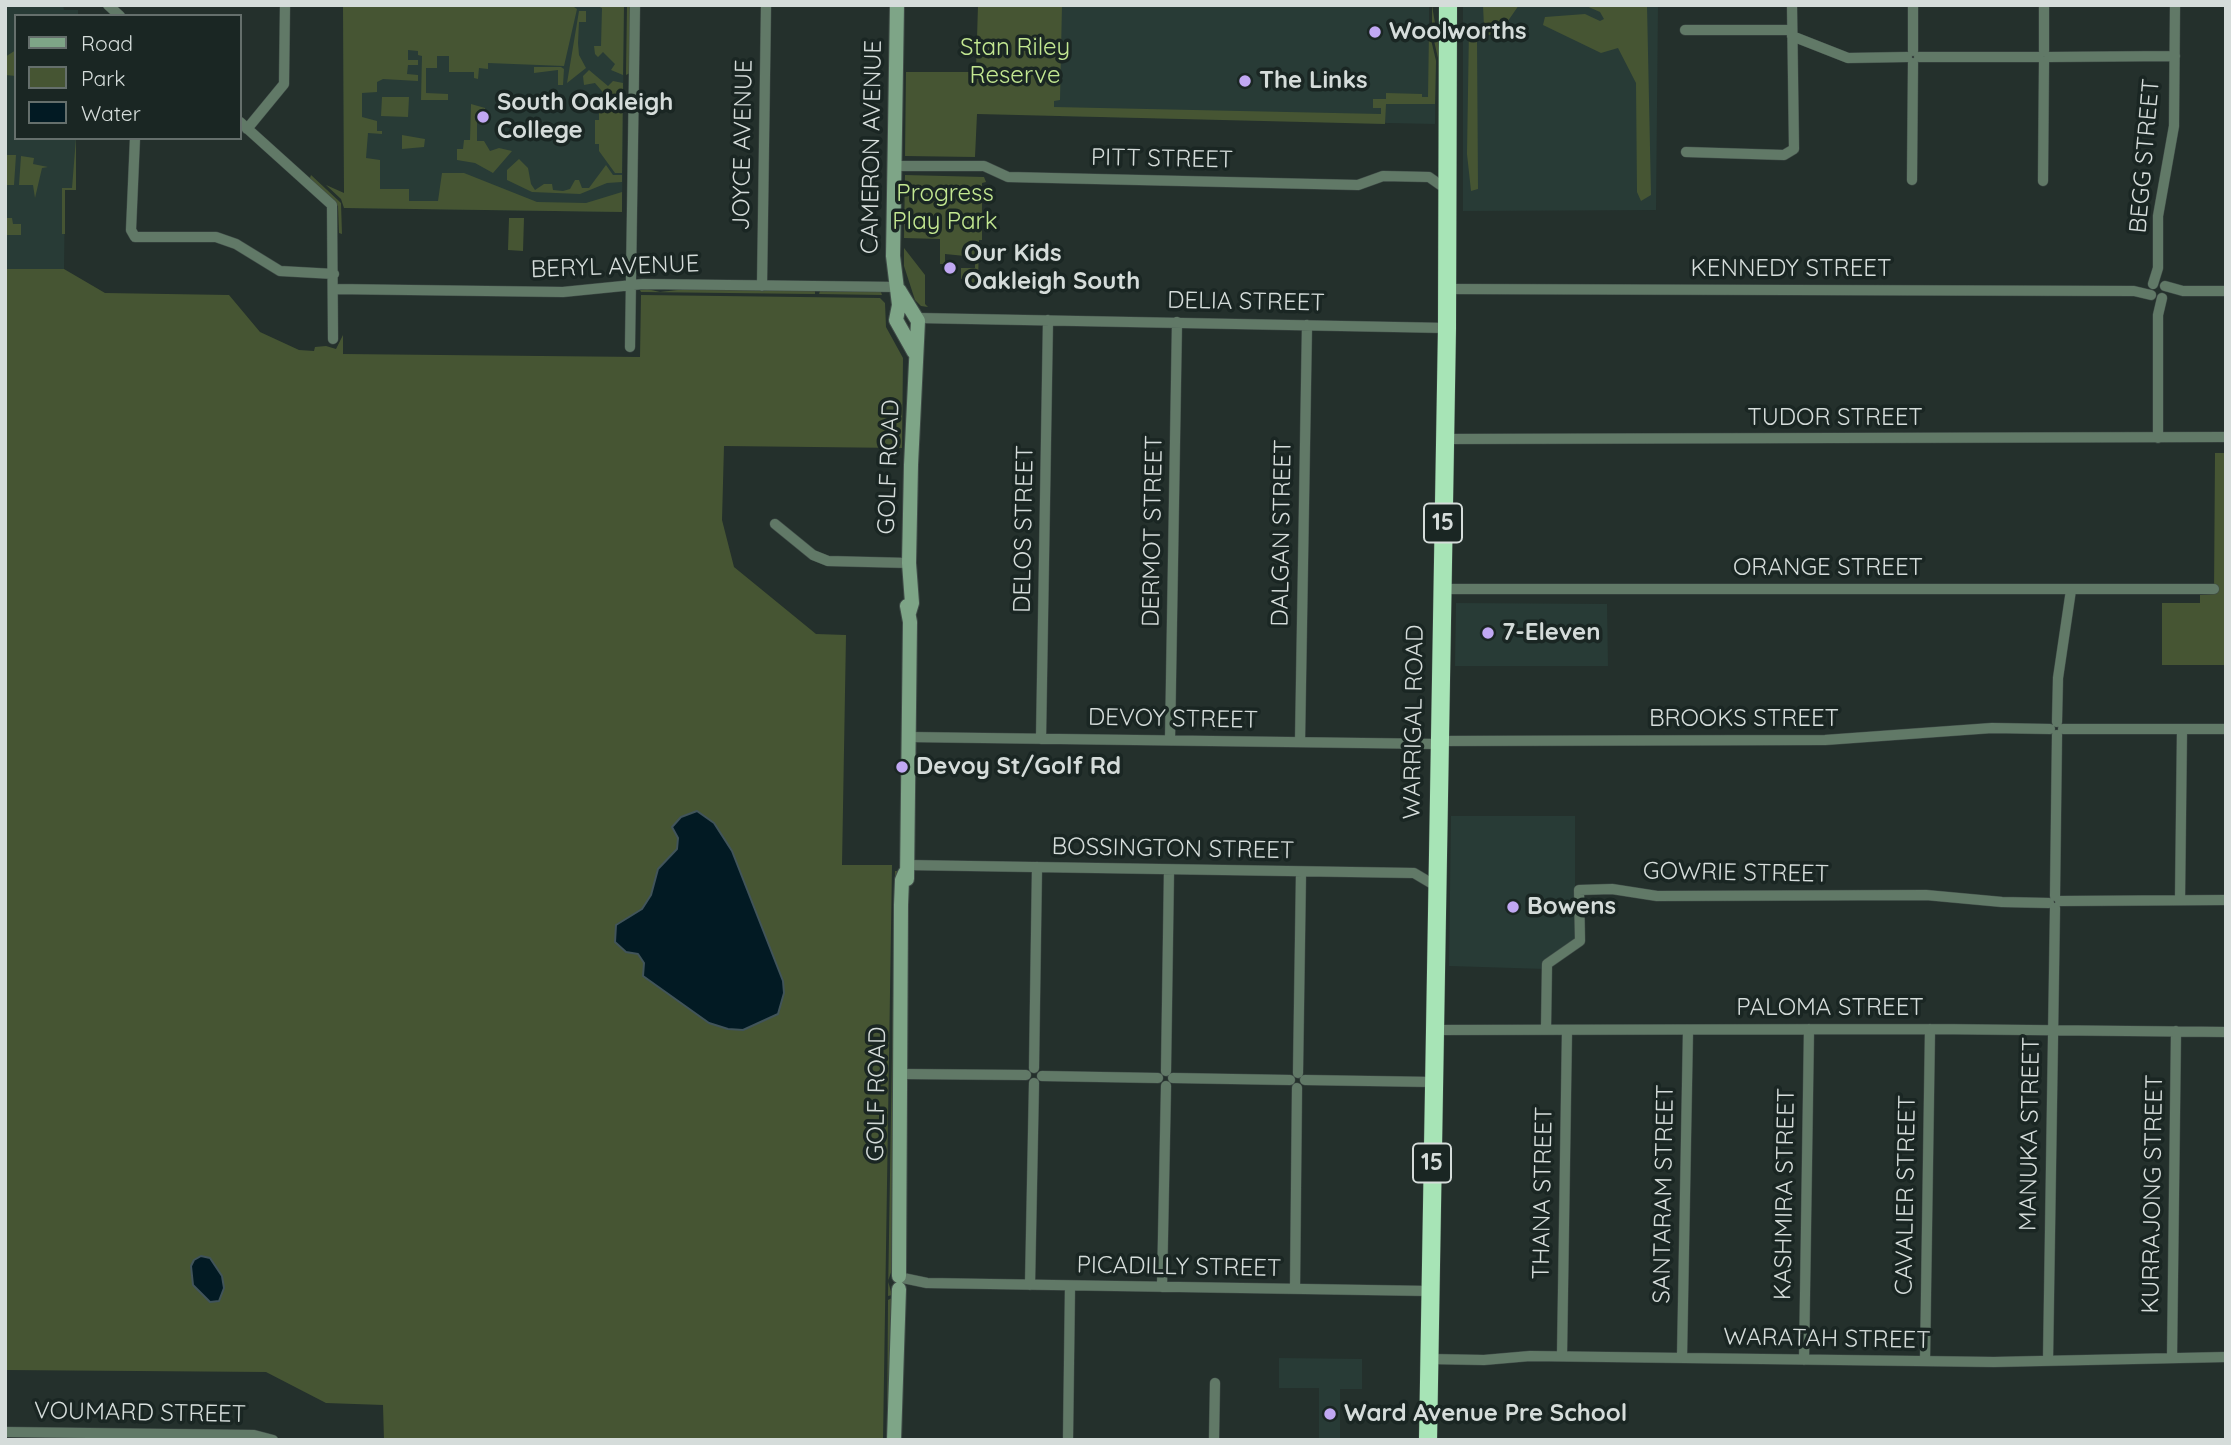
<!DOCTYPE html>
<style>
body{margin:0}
#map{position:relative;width:2231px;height:1445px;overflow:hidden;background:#24302c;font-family:Quicksand,sans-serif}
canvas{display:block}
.frame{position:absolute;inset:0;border:7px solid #d5dcda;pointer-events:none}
.legend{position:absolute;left:14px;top:14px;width:228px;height:126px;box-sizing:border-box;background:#1a2623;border:2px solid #656f6c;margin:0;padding:9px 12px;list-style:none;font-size:21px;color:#d5dcda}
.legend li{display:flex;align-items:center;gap:14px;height:35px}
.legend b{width:35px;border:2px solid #656f6c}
</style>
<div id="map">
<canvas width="2231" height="1445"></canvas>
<div class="frame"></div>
<ul class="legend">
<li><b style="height:9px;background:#7ea587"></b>Road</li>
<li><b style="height:19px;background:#465533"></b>Park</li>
<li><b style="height:19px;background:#021a23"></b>Water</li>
</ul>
</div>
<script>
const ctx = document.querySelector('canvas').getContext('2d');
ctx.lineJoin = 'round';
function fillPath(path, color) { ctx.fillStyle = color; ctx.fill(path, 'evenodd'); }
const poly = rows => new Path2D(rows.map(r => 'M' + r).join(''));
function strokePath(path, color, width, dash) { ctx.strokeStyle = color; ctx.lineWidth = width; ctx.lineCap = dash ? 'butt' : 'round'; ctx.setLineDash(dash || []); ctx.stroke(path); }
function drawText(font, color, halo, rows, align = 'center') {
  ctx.font = font + ' Quicksand,sans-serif'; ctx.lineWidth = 7; ctx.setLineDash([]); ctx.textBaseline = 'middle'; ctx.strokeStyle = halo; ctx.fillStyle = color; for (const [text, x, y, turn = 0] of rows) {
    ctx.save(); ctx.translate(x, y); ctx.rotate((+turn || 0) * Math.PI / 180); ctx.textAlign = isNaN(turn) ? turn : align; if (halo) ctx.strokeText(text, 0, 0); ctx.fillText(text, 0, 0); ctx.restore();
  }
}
const built = poly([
 [5,5,63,5,64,10,78,10,78,16,16,16,16,138,76,138,76,190,65,190,64,269,5,269],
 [343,5,624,5,622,212,344,208],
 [1054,5,1429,5,1429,31,1436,61,1435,124,1054,116],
 [1463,5,1658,5,1656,210,1463,211],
 [1456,603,1607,604,1608,666,1455,666],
 [1451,816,1575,816,1575,939,1545,969,1449,966],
 [1279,1358,1362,1359,1362,1389,1340,1389,1340,1440,1319,1440,1319,1388,1279,1388]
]);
const green = poly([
 [343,5,571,5,577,9,564,66,488,63,488,69,479,68,478,79,474,78,474,72,449,72,449,56,437,56,437,68,426,68,426,93,448,94,448,100,421,100,422,56,418,55,418,51,408,50,408,60,418,60,418,65,408,65,407,74,418,75,418,81,383,79,377,82,377,92,362,93,362,117,377,121,377,131,382,131,382,134,368,133,366,158,380,160,380,189,409,189,409,201,438,201,442,173,464,173,537,202,586,203,622,192,622,212,344,208,341,199,326,185,344,193],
 [595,5,624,5,623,75,611,70,615,64,603,52,598,57,595,54,594,46,601,46,602,8],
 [627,5,631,5,630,73,626,75],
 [978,5,1062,5,1060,100,1054,101,1054,107,1381,114,1381,108,1373,108,1373,99,1386,99,1386,93,1422,94,1422,97,1428,97,1429,31,1436,61,1435,104,1386,104,1385,124,977,114,975,157,905,156,906,72,976,72],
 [1432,5,1440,54,1440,115,1438,58,1432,32],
 [1483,5,1519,5,1501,31,1477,39,1478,189,1471,191,1467,154,1469,28,1484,27],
 [1584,5,1647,5,1651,195,1641,201,1637,192,1636,83,1618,48,1601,53,1543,25,1545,17,1585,14,1600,21,1604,19,1600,12],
 [579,11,586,11,586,22,579,22,578,43,579,55,586,68,567,83],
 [16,50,16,76,5,75,5,57],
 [534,67,561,67,564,69,563,85,558,85,558,70,534,73],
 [589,70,608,86,613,81,623,83,622,173,615,173,599,151,599,144,595,144,595,120,599,120,599,111,607,106,607,97,595,83,584,85,583,76],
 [382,97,409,97,408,117,381,116],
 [471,104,485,108,485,113,477,114,477,141,484,141,490,151,499,148,512,151,493,173,475,163,457,160,457,149,463,149,464,140,470,140],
 [402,135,425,139,424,147,402,149],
 [76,138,76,190,65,190,65,234,62,234,62,188,72,188],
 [5,155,16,155,14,185,5,185],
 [21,156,34,158,33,164,48,167,42,168,35,198,33,185,19,185],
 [519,159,528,168,531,184,535,190,544,184,552,184,553,190,563,191,570,189,575,180,579,180,582,188,589,188,606,165,613,175,622,175,622,182,607,183,580,194,532,192,507,180,507,170],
 [311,175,341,203,342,234,339,233,338,206,310,178],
 [905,175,984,177,986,182,982,183,982,240,979,240,978,285,965,284,965,279,961,279,961,268,975,268,975,257,945,254,945,264,940,264,940,239,904,238],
 [5,218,12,218,13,224,21,224,21,235,5,235],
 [509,218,524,218,523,251,508,250],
 [904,248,925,275,925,304,928,307,921,306,915,300,904,266],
 [5,269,64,269,105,293,229,295,260,332,299,350,314,351,315,347,326,346,336,349,343,335,343,354,640,357,641,295,880,298,885,303,886,327,903,358,902,448,724,446,722,520,734,567,816,634,846,635,842,865,892,865,883,1440,384,1440,383,1405,326,1403,266,1372,5,1370],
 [647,289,660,292,686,289,815,291,815,294,641,292,640,290],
 [820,291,881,292,882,295,819,294],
 [2215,453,2226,453,2226,665,2162,665,2162,603,2200,603,2200,595,2214,594],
 [895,871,899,871,894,1264,888,1281,892,1295,888,1296],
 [892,1298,890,1440,887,1440,888,1300]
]);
const water = poly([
 [697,811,714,823,732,851,783,981,784,993,778,1014,743,1030,728,1029,709,1023,643,976,644,963,638,954,626,952,615,942,616,925,642,909,651,895,658,869,677,849,678,838,672,827,681,817,697,811],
 [201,1256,210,1258,222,1276,224,1288,219,1301,210,1302,193,1285,191,1266,194,1260,201,1256]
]);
const street = poly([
 [108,5,120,16],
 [1685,30,1792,30],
 [1792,36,1848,58,1907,57],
 [1913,51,1913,5],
 [2044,51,2044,5],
 [1919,57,2039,57],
 [2049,57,2175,56],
 [240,122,332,205,333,339],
 [247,129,284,84,285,5],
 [135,138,131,230,135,237,216,237,236,244,280,271,334,274],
 [1686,152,1784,155,1794,149,1792,5],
 [895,166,984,166,1008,177,1358,185,1383,176,1429,177,1446,189],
 [1912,180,1913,63],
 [2043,181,2044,62],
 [2153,284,2158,268,2158,216,2174,126,2175,5],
 [762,286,766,5],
 [2165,286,2183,291,2226,291],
 [333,289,563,292,643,284,898,287],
 [1447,289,2134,291,2151,295],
 [918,318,1447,328],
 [630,347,635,5],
 [2158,438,2158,315,2162,298],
 [1445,439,2226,437],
 [775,524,813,555,828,561,909,563],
 [1442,589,2214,589],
 [2057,722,2058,678,2071,590],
 [2063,729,2226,729],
 [908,737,1438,744],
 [1041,739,1048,320],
 [1170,740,1177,322],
 [1438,741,1825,740,1992,728,2050,729],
 [1300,742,1307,325],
 [906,865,1414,873,1436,886],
 [2055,896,2057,735],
 [2180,900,2182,729],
 [2060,901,2226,900],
 [1434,1030,1930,1029,2226,1032],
 [1546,1030,1547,964,1580,941,1579,890,1612,889,1657,896,1926,895,2002,902,2049,903],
 [1034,1068,1037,867],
 [1166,1071,1169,870],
 [1298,1073,1301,872],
 [900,1074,1026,1075],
 [1042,1076,1158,1078],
 [1173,1078,1290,1080],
 [1305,1080,1433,1082],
 [903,1278,927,1283,1430,1291],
 [1030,1285,1034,1083],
 [1162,1287,1166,1086],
 [1295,1289,1297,1088],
 [1562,1356,1567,1030],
 [1682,1358,1688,1030],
 [2172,1358,2176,1031],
 [1429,1359,1484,1360,1530,1356,1994,1362,2226,1357],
 [1804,1360,1809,1029],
 [1925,1361,1930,1029],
 [2048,1361,2055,908],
 [5,1432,254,1435,273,1440],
 [1068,1440,1070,1286],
 [1214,1440,1215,1383]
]);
const secondary = poly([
 [897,5,893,256,899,305,896,320,914,352],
 [899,290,918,321,911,465,909,563,912,603,909,613],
 [907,879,910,622,907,606],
 [899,1276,901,905,902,880,905,873],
 [894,1440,899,1289]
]);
const highway = poly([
 [1428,1440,1447,328,1448,5]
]);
const markers = [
 [1375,32,7,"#c1a8f3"],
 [1245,81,7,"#c1a8f3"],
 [483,117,7,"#c1a8f3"],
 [950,268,7,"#c1a8f3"],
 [1488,633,7,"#c1a8f3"],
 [902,767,7,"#c1a8f3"],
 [1513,907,7,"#c1a8f3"],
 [1330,1414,7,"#c1a8f3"]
];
const shields = [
 [1443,523,38],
 [1432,1163,38]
];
const shieldNames = [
 ["15",1443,523],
 ["15",1432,1163]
];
const poiNames = [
 ["Woolworths",1389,32],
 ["The Links",1259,81],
 ["South Oakleigh",497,103],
 ["College",497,131],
 ["Our Kids",964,254],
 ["Oakleigh South",964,282],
 ["7-Eleven",1502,633],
 ["Devoy St/Golf Rd",916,767],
 ["Bowens",1527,907],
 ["Ward Avenue Pre School",1344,1414]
];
const parkNames = [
 ["Stan Riley",1015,48],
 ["Reserve",1015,76],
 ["Progress",945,194],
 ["Play Park",945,222]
];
const streetNames = [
 ["JOYCE AVENUE",743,145,-89],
 ["CAMERON AVENUE",872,147,-89],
 ["BEGG STREET",2145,156,-85],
 ["PITT STREET",1162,159,1],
 ["BERYL AVENUE",615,267,-2],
 ["KENNEDY STREET",1791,269],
 ["DELIA STREET",1246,302,1],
 ["TUDOR STREET",1835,418],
 ["GOLF ROAD",889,467,-88],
 ["DELOS STREET",1024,529,-89],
 ["DERMOT STREET",1153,531,-89],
 ["DALGAN STREET",1282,533,-89],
 ["ORANGE STREET",1828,568],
 ["DEVOY STREET",1173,719,1],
 ["BROOKS STREET",1744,719],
 ["WARRIGAL ROAD",1414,722,-89],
 ["BOSSINGTON STREET",1173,849,1],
 ["GOWRIE STREET",1736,873,1],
 ["PALOMA STREET",1830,1008],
 ["GOLF ROAD",877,1094,-89],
 ["MANUKA STREET",2030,1134,-89],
 ["THANA STREET",1543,1193,-89],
 ["SANTARAM STREET",1664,1194,-89],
 ["KASHMIRA STREET",1785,1194,-89],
 ["KURRAJONG STREET",2153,1194,-89],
 ["CAVALIER STREET",1906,1195,-89],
 ["PICADILLY STREET",1179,1267,1],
 ["WARATAH STREET",1827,1339,1],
 ["VOUMARD STREET",140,1413,1]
];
fillPath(built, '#283b36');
fillPath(green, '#465533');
fillPath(water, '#021a23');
strokePath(water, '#41545a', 2);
strokePath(street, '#404c48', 11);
strokePath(secondary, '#404c48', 16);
strokePath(highway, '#404c48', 19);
strokePath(street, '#617967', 10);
strokePath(secondary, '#7ea587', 14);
strokePath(highway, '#a7e4b6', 18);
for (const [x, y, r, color] of markers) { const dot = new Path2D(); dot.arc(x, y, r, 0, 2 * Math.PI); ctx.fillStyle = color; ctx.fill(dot); strokePath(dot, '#1a2623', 2.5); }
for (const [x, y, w] of shields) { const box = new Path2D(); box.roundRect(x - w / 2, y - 19.5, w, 39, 5); ctx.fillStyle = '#1a2623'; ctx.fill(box); strokePath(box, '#d5dcda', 2); }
drawText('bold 23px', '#d5dcda', null, shieldNames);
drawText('bold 24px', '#d5dcda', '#1a2623', poiNames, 'left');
drawText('24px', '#c3e891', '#1a2623', parkNames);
drawText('24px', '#d5dcda', '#1a2623', streetNames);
</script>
